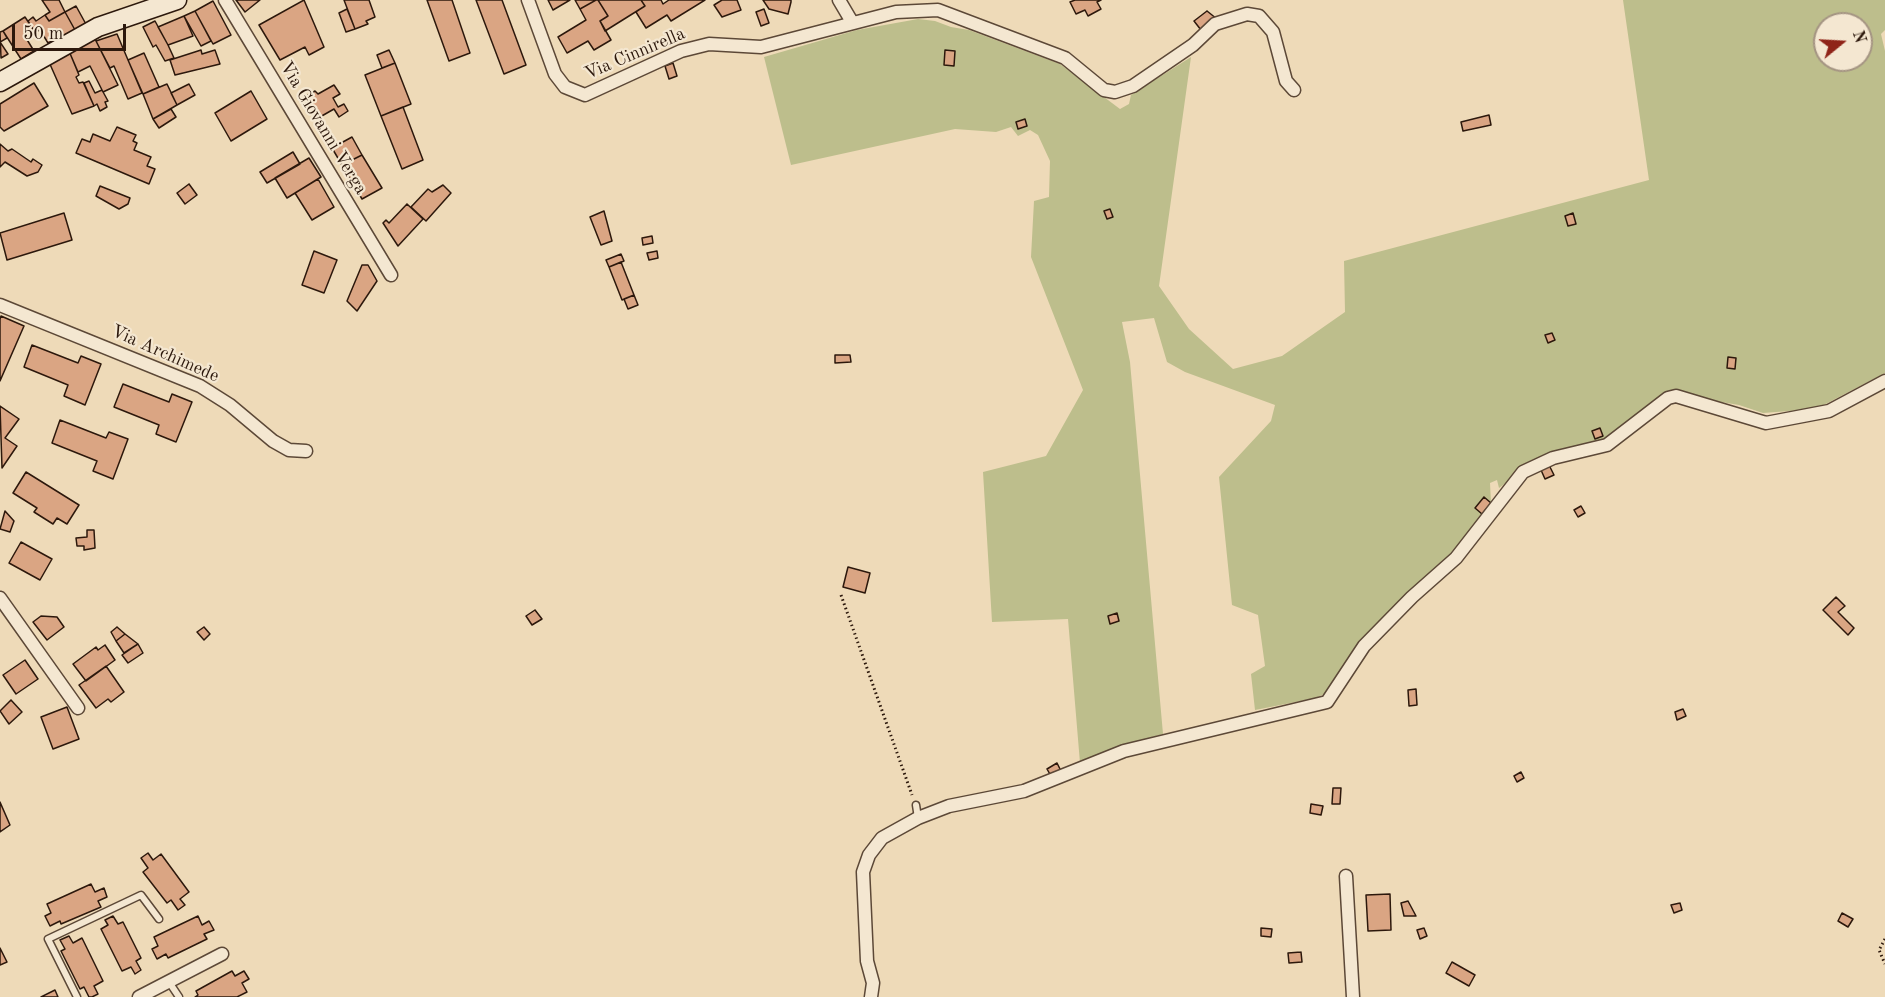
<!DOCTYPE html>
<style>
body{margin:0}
#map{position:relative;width:1885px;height:997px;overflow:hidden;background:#eedab8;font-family:"Old Standard TT",serif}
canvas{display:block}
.north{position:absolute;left:1813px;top:12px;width:60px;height:60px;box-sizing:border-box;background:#f4e7d1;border:2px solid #a49482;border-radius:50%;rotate:72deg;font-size:16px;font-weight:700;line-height:24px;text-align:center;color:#2c180c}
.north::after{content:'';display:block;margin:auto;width:21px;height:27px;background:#8f2418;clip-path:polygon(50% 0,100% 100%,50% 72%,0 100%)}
.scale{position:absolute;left:12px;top:24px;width:114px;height:27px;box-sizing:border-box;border:3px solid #2c180c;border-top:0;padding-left:8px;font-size:18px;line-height:21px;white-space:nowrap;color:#2c180c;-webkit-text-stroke:4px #f4e7d1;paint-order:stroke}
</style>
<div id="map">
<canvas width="1885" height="997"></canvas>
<div class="north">N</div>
<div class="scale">50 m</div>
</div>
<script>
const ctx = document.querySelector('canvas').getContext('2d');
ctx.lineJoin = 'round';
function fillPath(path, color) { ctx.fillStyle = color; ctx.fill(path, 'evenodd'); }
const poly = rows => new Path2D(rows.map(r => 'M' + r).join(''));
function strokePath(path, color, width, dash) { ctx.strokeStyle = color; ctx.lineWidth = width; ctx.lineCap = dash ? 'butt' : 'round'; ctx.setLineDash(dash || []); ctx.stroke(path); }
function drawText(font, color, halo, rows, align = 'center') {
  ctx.font = font + ' "Old Standard TT",serif'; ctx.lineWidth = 4.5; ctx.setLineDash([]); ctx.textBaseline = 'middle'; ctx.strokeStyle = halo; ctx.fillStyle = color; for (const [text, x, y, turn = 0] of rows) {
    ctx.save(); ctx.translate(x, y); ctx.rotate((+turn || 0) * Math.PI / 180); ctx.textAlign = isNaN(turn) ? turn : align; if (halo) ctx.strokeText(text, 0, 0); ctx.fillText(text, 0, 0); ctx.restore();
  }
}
const green = poly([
 [1623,0,1885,0,1885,30,1881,34,1885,51,1885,373,1816,409,1763,413,1739,405,1668,393,1657,398,1606,439,1544,455,1499,488,1497,480,1490,483,1491,503,1454,553,1332,690,1316,698,1255,710,1251,674,1265,666,1258,615,1232,605,1219,477,1271,421,1275,405,1185,372,1167,362,1154,318,1122,322,1130,362,1163,734,1123,745,1080,763,1068,619,992,622,983,472,1046,456,1083,390,1031,257,1034,201,1049,197,1050,161,1038,135,1030,130,1018,136,1011,127,996,132,955,129,791,165,764,57,857,30,918,19,935,21,951,27,969,30,1060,64,1120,109,1129,104,1131,95,1191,57,1159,286,1189,329,1233,369,1282,356,1345,312,1344,261,1649,180],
 [1825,24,1861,24,1861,60,1825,60]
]);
const building = poly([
 [42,0,59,0,65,12,49,21,45,15,50,12,42,0],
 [236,0,260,0,245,12,236,0],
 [304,0,324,47,309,55,305,47,280,60,259,25,304,0],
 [344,0,369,0,375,17,366,21,368,24,355,29,344,0],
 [427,0,452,0,470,53,449,61,427,0],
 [476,0,502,0,526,65,504,74,476,0],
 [548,0,570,0,553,10,548,0],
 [575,0,596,0,580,9,575,0],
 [596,0,598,0,608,16,600,21,611,40,594,50,588,41,567,53,558,37,586,20,580,9,596,0],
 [598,0,641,0,645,6,605,31,600,21,608,16,598,0],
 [641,0,661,0,663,4,669,0,705,0,671,21,667,15,646,28,636,12,645,6,641,0],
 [722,0,737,0,741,10,722,17,714,5,722,0],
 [763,0,791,0,791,2,788,14,769,9,763,0],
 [1075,0,1101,0,1097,2,1101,9,1088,16,1085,10,1076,14,1070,2,1075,0],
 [213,1,231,35,213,44,195,11,213,1],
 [76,6,87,26,75,30,65,12,76,6],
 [347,9,355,29,346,32,339,13,347,9],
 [764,9,769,23,761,26,756,12,764,9],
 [195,11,211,41,201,46,184,16,195,11],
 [1207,11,1217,19,1201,30,1194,21,1207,11],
 [65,12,75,30,48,43,40,30,35,32,28,21,33,17,36,21,45,15,49,21,65,12],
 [184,16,193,36,168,45,158,27,184,16],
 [25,17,35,32,26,38,34,51,21,59,3,31,25,17],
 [155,21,168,45,174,58,165,61,156,45,153,47,143,27,155,21],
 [3,31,7,38,0,42,8,54,1,58,0,32,3,31],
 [117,34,142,93,128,99,114,66,110,68,96,41,117,34],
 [94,37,118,85,103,92,90,66,78,72,69,51,94,37],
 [201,50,202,54,215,50,220,64,175,75,170,60,201,50],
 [389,50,395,63,382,68,377,55,389,50],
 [945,50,955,51,954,66,944,65,945,50],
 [69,51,79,75,76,77,79,83,83,82,94,106,72,114,49,62,69,51],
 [144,53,159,87,143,94,128,60,144,53],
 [395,63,411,104,381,116,365,75,395,63],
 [673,63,677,76,669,79,665,66,673,63],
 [89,81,95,93,102,90,108,101,105,102,107,107,100,111,97,104,94,106,84,83,89,81],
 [34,83,48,106,4,131,0,127,0,104,34,83],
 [167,84,177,105,153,119,143,94,167,84],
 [189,84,195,95,177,105,171,93,189,84],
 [334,85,340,94,333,98,338,107,344,104,348,111,339,117,334,109,320,117,311,102,307,104,303,98,315,91,318,94,334,85],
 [251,91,267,119,231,141,215,113,251,91],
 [403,107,423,160,402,169,381,116,403,107],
 [171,109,176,117,159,128,153,119,171,109],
 [1489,115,1491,125,1463,131,1461,122,1489,115],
 [1025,119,1027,126,1018,129,1016,122,1025,119],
 [117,127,136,135,133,141,137,143,134,150,151,157,147,166,155,169,149,184,76,153,82,139,90,142,93,134,110,141,117,127],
 [352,137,362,155,342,165,332,148,352,137],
 [0,144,8,151,12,149,31,162,33,159,42,165,38,172,27,176,5,162,0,167,0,144],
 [293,152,300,164,267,183,260,172,293,152],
 [362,155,382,188,362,199,342,165,362,155],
 [309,158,321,177,287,198,275,178,309,158],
 [318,179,334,207,312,220,295,193,318,179],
 [189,184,197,195,185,204,177,193,189,184],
 [443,185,451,193,426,221,411,207,428,189,432,192,443,185],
 [100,186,130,198,128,204,119,209,96,196,100,186],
 [407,204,423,219,398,246,383,223,386,220,389,223,407,204],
 [1110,209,1113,217,1107,219,1104,211,1110,209],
 [604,211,612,241,601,245,590,217,604,211],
 [64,213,72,240,7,260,0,233,64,213],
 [1573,213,1576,224,1568,226,1565,216,1573,213],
 [652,236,653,243,643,245,642,238,652,236],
 [314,251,337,260,324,293,302,285,314,251],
 [657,251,658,258,649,260,647,253,657,251],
 [621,254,624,261,609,267,606,260,621,254],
 [621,262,634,295,622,300,609,267,621,262],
 [362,265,368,265,377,281,357,311,347,301,362,265],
 [634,295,638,305,628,309,624,299,634,295],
 [1,316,24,326,0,381,0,319,1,316],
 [1552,333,1555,340,1548,343,1545,335,1552,333],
 [32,345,78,363,81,356,101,364,85,405,64,396,68,385,24,367,32,345],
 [835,355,850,355,851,362,835,363,835,355],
 [1728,357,1736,358,1735,369,1727,368,1728,357],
 [123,384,169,402,172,394,192,402,176,442,156,434,159,425,114,407,123,384],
 [0,406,19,419,5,438,17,446,2,468,0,406],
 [60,420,106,438,109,432,128,439,113,479,93,471,97,461,52,443,60,420],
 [1600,428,1603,436,1595,439,1592,431,1600,428],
 [1549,465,1554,475,1545,479,1541,470,1549,465],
 [26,472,79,505,67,524,57,518,53,524,34,512,37,508,13,493,26,472],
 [1484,497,1491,503,1482,514,1475,508,1484,497],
 [1581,506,1585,513,1578,517,1574,510,1581,506],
 [5,511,14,521,10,532,0,529,5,511],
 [87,530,94,530,95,548,84,550,84,546,77,546,76,538,87,537,87,530],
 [21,542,52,559,40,580,9,563,21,542],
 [848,567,870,573,865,593,843,587,848,567],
 [1836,597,1845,606,1838,612,1854,628,1848,635,1823,610,1836,597],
 [535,610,542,619,532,625,526,616,535,610],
 [1117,613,1119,621,1110,624,1108,616,1117,613],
 [41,616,57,617,64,627,47,640,33,622,41,616],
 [117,627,125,634,116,641,111,632,117,627],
 [204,627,210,634,204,640,197,632,204,627],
 [125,634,138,644,124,653,116,641,125,634],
 [138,644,143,653,128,663,122,655,138,644],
 [105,645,115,660,86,681,73,664,96,647,98,650,105,645],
 [25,660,38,679,16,694,3,675,25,660],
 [106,666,124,692,111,702,108,699,96,708,79,685,106,666],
 [1416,689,1417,705,1409,706,1408,690,1416,689],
 [11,700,22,712,9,724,0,711,11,700],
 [67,707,79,739,53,749,41,717,67,707],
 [1683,709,1686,716,1677,720,1675,712,1683,709],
 [1057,763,1061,771,1051,776,1047,769,1057,763],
 [1521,772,1524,778,1517,782,1514,776,1521,772],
 [1333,788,1341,788,1340,804,1332,804,1333,788],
 [0,802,10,825,0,832,0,802],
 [1311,804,1323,806,1321,815,1310,813,1311,804],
 [148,853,153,860,161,854,189,892,180,899,185,905,178,910,171,900,167,903,143,872,148,868,141,858,148,853],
 [91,884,95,892,104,888,107,897,98,901,101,907,61,924,60,921,50,926,45,916,51,913,47,904,91,884],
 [1390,894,1391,930,1368,931,1366,895,1390,894],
 [1408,901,1416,916,1404,916,1401,903,1408,901],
 [1680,903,1682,910,1674,913,1671,905,1680,903],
 [1842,913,1853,919,1848,927,1838,921,1842,913],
 [113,916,118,924,123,922,141,958,136,961,141,970,135,974,131,967,122,971,101,929,108,925,105,920,113,916],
 [198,916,202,925,209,921,214,930,204,934,207,939,168,958,166,954,157,959,152,949,158,946,154,937,198,916],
 [1261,928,1272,929,1271,937,1261,936,1261,928],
 [1424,928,1427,936,1420,939,1417,930,1424,928],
 [69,936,73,943,82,938,103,981,94,986,98,994,92,997,89,997,84,987,80,989,61,951,65,949,60,940,69,936],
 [0,948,7,962,0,965,0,948],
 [1301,952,1302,962,1289,963,1288,953,1301,952],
 [1452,962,1475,975,1469,986,1446,973,1452,962],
 [232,971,235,976,244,971,249,979,242,983,247,992,237,997,195,997,198,995,196,991,232,971],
 [55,990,58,997,41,997,55,990]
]);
const path = poly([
 [841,595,912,795],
 [1885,939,1879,950,1885,964]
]);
const service = poly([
 [916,805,918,818],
 [169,982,179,997],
 [77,997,48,939,141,895,159,919]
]);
const minor = poly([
 [225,0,391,275],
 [528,0,555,74,565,87,585,95,681,51,709,44,761,47,896,12,938,10,1065,58,1104,90,1115,92,1133,86,1193,45,1215,24,1247,14,1259,16,1273,32,1286,81,1294,90],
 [839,0,852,22],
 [0,305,200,386,230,405,273,441,289,450,306,451],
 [0,598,78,708],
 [1346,876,1353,997],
 [139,997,222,954],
 [871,997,873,983,867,961,863,872,869,855,882,838,918,818,949,806,1024,791,1124,751,1327,702,1364,646,1412,597,1456,558,1523,472,1553,458,1607,445,1668,398,1676,396,1766,423,1829,411,1885,381]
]);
const secondary = poly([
 [0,82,98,27,177,0]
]);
const streetNames = [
 ["Via Cinnirella",635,54,-23],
 ["Via Giovanni Verga",323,128,59],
 ["Via Archimede",165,354,24]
];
fillPath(green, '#bdbe8c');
fillPath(building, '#daa583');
strokePath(building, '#2c180c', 1.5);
strokePath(service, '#5c4837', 9);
strokePath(minor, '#5c4837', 15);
strokePath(secondary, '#2c180c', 21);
strokePath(path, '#2c180c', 3, [1.5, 3]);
strokePath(service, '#f4e7d1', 6);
strokePath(minor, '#f4e7d1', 12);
strokePath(secondary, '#f4e7d1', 18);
drawText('18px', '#2c180c', '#f4e7d1', streetNames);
</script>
